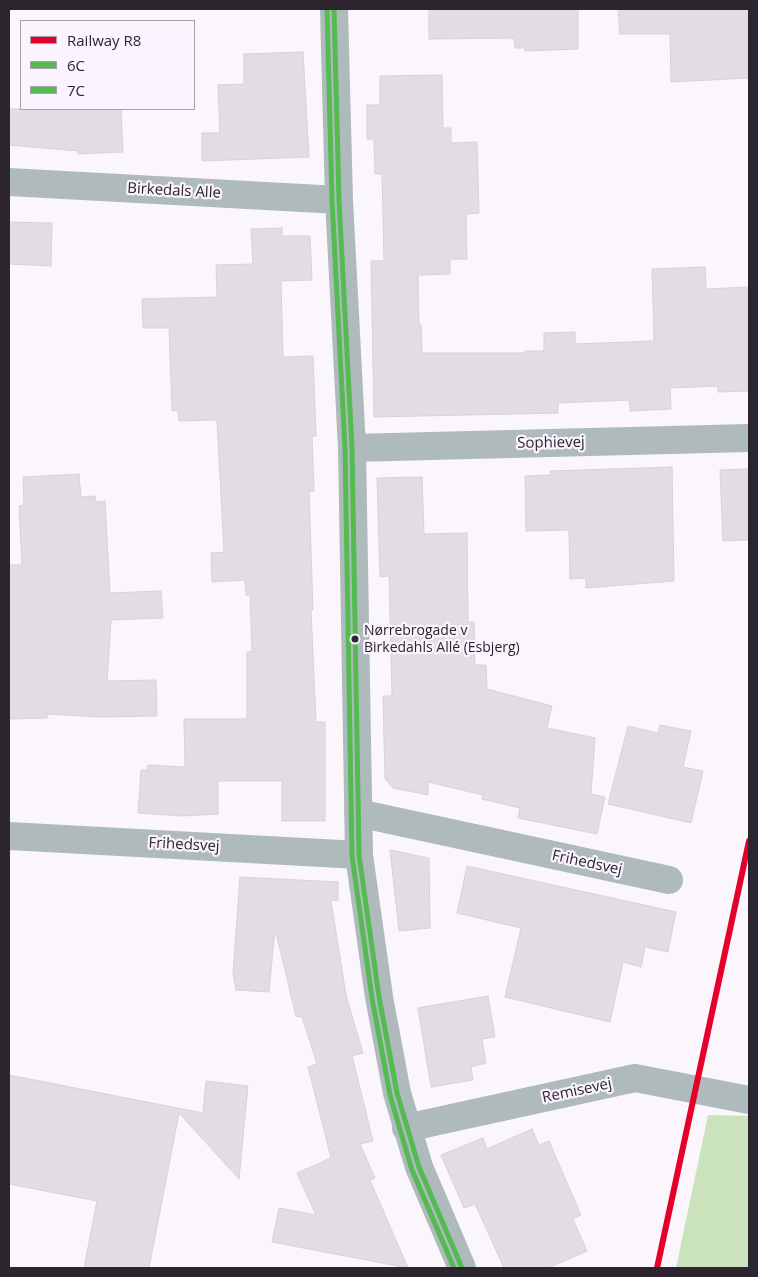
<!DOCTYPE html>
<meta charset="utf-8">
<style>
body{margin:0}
#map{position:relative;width:758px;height:1277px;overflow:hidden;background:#faf6fb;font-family:"Open Sans",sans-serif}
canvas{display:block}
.frame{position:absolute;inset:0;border:10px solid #2c242e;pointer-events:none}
.legend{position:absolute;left:20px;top:20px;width:175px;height:90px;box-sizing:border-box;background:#fbf3fe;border:1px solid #a8a0ab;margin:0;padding:6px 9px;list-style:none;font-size:15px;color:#2c242e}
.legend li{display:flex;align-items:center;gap:10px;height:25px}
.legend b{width:25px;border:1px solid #a8a0ab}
</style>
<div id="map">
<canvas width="758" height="1277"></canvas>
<div class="frame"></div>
<ul class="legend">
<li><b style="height:6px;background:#e4002b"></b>Railway R8</li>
<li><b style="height:6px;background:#54ba51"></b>6C</li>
<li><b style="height:6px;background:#54ba51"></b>7C</li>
</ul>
</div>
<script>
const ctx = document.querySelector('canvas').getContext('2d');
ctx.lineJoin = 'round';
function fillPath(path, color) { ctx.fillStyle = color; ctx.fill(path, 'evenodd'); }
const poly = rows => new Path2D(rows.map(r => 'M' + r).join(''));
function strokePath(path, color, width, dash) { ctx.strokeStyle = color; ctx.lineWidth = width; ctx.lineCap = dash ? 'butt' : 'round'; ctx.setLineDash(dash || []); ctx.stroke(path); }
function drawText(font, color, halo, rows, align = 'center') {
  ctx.font = font + ' "Open Sans",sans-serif'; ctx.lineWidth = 4.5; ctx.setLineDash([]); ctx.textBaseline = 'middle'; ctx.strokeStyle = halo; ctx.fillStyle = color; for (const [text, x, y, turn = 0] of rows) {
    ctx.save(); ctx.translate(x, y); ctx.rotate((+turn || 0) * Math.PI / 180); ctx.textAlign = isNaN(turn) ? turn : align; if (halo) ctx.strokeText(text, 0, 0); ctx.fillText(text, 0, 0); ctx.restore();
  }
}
const green = poly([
 [708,1115,749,1116,749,1268,676,1268]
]);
const building = poly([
 [429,9,578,9,578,49,525,51,525,48,515,48,514,38,429,39,429,9],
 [618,9,749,9,749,78,671,82,670,34,620,34,618,9],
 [303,52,309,157,202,161,202,133,220,133,218,85,244,84,244,54,303,52],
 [442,75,443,128,451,128,451,143,477,142,479,213,466,214,467,259,450,259,450,274,418,275,419,325,421,325,422,353,525,353,525,351,544,351,544,333,575,332,575,344,654,341,652,269,705,267,706,289,749,287,749,391,718,392,718,386,670,388,671,409,630,411,629,400,558,403,558,413,374,417,371,261,384,261,382,174,375,174,374,139,367,139,367,105,380,105,380,76,442,75],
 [9,109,121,109,123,152,78,154,78,151,9,145,9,109],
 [9,222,52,223,51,266,9,264,9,222],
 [282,228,282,236,310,236,312,280,281,281,283,357,313,356,316,436,312,436,314,491,309,491,313,610,311,610,316,722,325,722,325,821,282,821,282,781,218,781,218,814,182,816,138,813,141,770,147,770,148,765,185,767,184,719,247,719,247,652,252,652,250,595,246,595,245,580,212,582,211,553,224,552,217,420,179,421,178,410,172,411,169,328,143,328,142,299,217,297,216,265,253,264,251,229,282,228],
 [672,467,674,581,586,588,586,578,570,579,569,530,526,531,525,476,551,475,550,471,672,467],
 [749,469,749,540,723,541,720,470,749,469],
 [79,474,81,497,95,496,96,502,105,501,110,593,161,591,163,618,111,620,107,681,156,680,157,716,99,717,47,714,47,718,9,719,9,565,22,565,19,506,24,505,23,477,79,474],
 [422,477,424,534,467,533,468,622,474,622,475,665,486,665,487,689,552,706,547,728,595,738,591,794,605,797,597,834,518,818,520,808,482,799,483,795,428,782,428,795,393,788,385,779,383,696,392,696,389,576,380,577,377,478,422,477],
 [660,725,691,731,683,767,703,771,691,823,608,804,628,726,658,733,660,725],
 [390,850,429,858,430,928,399,931,390,850],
 [467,866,676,912,668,952,645,947,641,967,623,962,610,1022,505,997,521,928,457,913,467,866],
 [240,877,338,882,338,900,331,901,346,995,363,1053,352,1056,373,1141,360,1144,375,1178,370,1180,408,1268,272,1242,279,1208,316,1215,297,1173,331,1158,308,1067,317,1064,302,1017,296,1016,275,929,269,992,236,990,233,973,240,877],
 [488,996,495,1037,482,1039,486,1063,471,1067,473,1080,431,1087,418,1008,488,996],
 [9,1075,203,1113,206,1081,248,1086,239,1179,179,1113,149,1268,84,1268,97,1201,9,1184,9,1075],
 [532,1129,539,1145,549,1141,581,1215,573,1219,587,1251,548,1268,504,1268,475,1204,464,1208,441,1155,483,1138,487,1149,532,1129]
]);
const minor = poly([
 [334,9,339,200,352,448,359,855,379,997,397,1093,419,1167,462,1268],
 [9,182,339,200],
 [352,448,749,438],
 [358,813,669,880],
 [9,836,359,855],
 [406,1128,635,1078,749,1100]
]);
const bus1 = poly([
 [334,9,339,200,352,448,359,855,379,997,397,1093,419,1167,462,1268]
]);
const bus2 = poly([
 [327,9,332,200,345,448,352,856,372,998,390,1095,412,1170,454,1268]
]);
const rail1 = poly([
 [657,1268,749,841]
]);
const markers = [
 [355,639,4.5,"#2c242e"]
];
const busNames = [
 ["Nørrebrogade v",364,631],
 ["Birkedahls Allé (Esbjerg)",364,648]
];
const streetNames = [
 ["Birkedals Alle",174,191,3],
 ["Sophievej",551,443,-1],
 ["Frihedsvej",184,845,3],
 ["Frihedsvej",587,863,12],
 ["Remisevej",577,1091,-12]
];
fillPath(green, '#cae3bc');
fillPath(building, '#e2dce3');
strokePath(building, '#d7d1d9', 1);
strokePath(minor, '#afbabd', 28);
strokePath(bus1, '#54ba51', 5);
strokePath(bus2, '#54ba51', 5);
strokePath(rail1, '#e4002b', 6);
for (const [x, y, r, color] of markers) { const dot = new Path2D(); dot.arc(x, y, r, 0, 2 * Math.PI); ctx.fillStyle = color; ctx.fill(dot); strokePath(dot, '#fbf3fe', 2); }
drawText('14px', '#2c242e', '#fbf3fe', busNames, 'left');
drawText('15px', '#2c242e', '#fbf3fe', streetNames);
</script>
